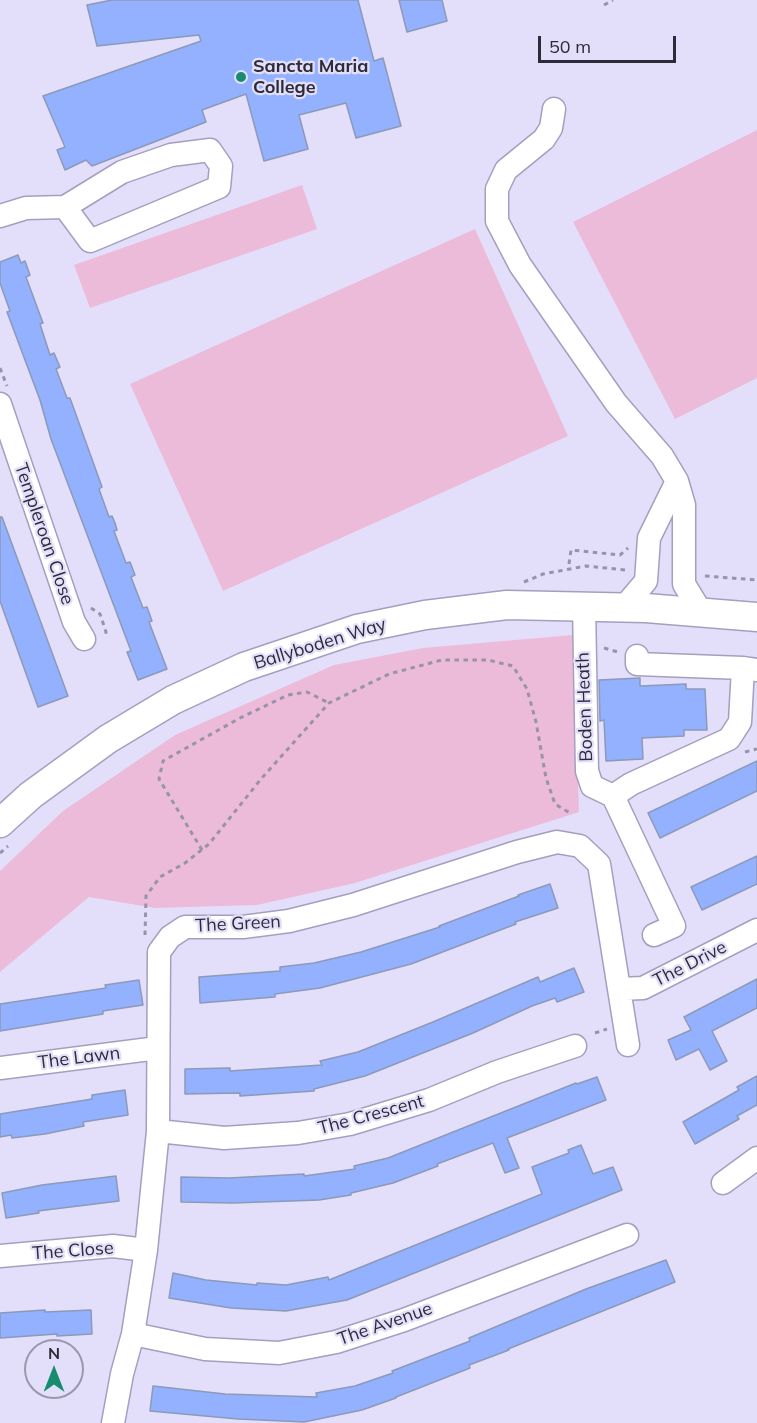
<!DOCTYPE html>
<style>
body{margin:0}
#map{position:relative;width:757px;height:1423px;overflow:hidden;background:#e3dffb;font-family:Mulish,sans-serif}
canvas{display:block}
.north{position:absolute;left:24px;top:1339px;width:60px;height:60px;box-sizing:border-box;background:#e3dffb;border:2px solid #9a97ad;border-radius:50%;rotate:0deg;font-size:16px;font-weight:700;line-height:24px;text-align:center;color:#2d2b38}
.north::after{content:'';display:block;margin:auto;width:21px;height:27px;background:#178c6f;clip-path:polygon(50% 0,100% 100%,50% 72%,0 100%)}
.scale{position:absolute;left:538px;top:36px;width:138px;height:27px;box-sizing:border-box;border:3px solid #2d2b38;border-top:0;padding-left:8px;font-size:18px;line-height:21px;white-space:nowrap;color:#2d2b38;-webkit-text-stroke:4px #e3dffb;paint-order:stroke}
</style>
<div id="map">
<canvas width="757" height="1423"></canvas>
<div class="north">N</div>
<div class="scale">50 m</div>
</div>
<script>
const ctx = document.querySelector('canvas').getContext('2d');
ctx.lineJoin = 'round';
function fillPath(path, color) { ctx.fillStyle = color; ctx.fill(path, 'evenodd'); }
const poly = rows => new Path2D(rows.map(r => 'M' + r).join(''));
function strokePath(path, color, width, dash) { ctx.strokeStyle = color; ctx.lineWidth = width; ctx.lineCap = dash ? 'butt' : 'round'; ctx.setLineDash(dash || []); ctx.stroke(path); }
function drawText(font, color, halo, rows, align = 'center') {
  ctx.font = font + ' Mulish,sans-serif'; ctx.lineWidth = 4.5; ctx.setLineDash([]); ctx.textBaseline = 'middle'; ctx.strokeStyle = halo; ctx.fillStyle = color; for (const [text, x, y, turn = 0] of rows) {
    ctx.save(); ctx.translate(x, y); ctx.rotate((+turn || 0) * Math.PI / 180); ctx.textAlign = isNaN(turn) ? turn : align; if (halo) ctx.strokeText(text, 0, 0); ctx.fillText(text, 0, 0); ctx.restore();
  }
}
const green = poly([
 [757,130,757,378,675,419,573,222],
 [302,185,317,229,90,308,74,265],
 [475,229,568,436,223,591,130,384],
 [573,635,579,812,355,883,257,905,155,908,89,897,0,972,0,871,63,811,175,735,334,665,423,648]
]);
const building = poly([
 [112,0,358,0,374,61,383,58,401,126,356,138,346,103,299,115,308,149,264,161,246,94,202,110,206,122,92,166,86,160,65,170,57,150,65,147,43,96,201,41,199,35,97,46,87,5,112,0],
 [399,0,442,0,447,21,407,32,399,0],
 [18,255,21,263,25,261,30,275,26,277,43,323,40,324,50,355,54,353,60,367,56,369,67,398,70,398,102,487,99,489,109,517,112,516,115,523,117,530,114,531,126,563,130,562,135,575,131,577,143,608,147,607,152,621,149,622,167,669,138,680,127,652,131,651,51,439,40,400,7,312,10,311,0,283,0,262,18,255],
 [0,517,2,517,68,696,38,707,0,601,0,517],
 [640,678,640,686,686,684,686,689,705,689,707,730,684,730,684,736,642,738,643,759,606,761,604,720,600,721,599,680,640,678],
 [757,761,757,791,660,838,648,813,757,761],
 [757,856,757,884,702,910,691,887,757,856],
 [550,884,558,908,515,922,516,924,411,964,320,988,275,994,275,997,200,1003,199,977,280,971,280,967,314,963,361,952,440,927,439,926,519,896,518,895,550,884],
 [574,968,584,992,557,1002,555,998,532,1006,473,1033,365,1076,314,1089,314,1091,240,1096,240,1093,185,1094,185,1069,230,1068,230,1071,322,1065,320,1061,358,1052,433,1022,538,977,540,982,574,968],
 [757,979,757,1008,712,1031,727,1061,710,1070,699,1049,676,1060,668,1040,691,1030,684,1017,757,979],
 [139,980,143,1005,103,1011,103,1014,0,1031,0,1004,106,988,105,985,139,980],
 [757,1076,757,1105,737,1116,739,1119,695,1144,683,1122,739,1090,737,1087,757,1076],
 [597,1077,606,1100,507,1138,519,1168,505,1173,493,1143,437,1164,438,1166,393,1183,351,1193,351,1195,319,1200,233,1203,181,1202,181,1177,229,1178,304,1174,304,1176,355,1169,354,1166,388,1158,576,1083,577,1084,597,1077],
 [125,1090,128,1115,83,1122,84,1126,45,1134,12,1138,11,1135,0,1137,0,1114,92,1099,92,1095,125,1090],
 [581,1145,593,1174,613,1167,622,1190,347,1300,286,1311,231,1308,169,1298,173,1273,206,1280,257,1285,257,1283,286,1285,328,1277,329,1280,542,1194,532,1167,569,1153,568,1150,581,1145],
 [116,1176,119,1201,38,1211,39,1213,6,1218,2,1193,42,1185,116,1176],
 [666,1260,675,1282,508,1349,509,1350,469,1365,470,1368,396,1397,396,1398,362,1410,304,1422,238,1419,150,1411,153,1386,225,1394,317,1397,316,1393,355,1386,393,1373,392,1371,470,1341,469,1338,586,1289,666,1260],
 [45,1310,45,1312,91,1310,92,1334,57,1336,57,1334,0,1338,0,1313,45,1310]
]);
const path = poly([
 [604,5,613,0],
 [0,368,7,386],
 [569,564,571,550,620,555,628,548],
 [705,576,757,580],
 [524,582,543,574,586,566,626,570],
 [91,608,100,614,106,632,105,637],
 [604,648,618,652],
 [745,752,757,749],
 [202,850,159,779,163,761,240,718,288,695,307,692,329,703],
 [0,853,8,846],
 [145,935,146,896,160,877,185,863,209,844,261,779,329,703,389,674,442,660,488,660,513,666,527,689,536,722,546,778,555,804,570,813],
 [595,1033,607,1029]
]);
const minor = poly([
 [554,109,551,128,544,139,506,170,497,189,497,221,520,265,616,403,662,456,677,481,684,505,684,584,701,612],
 [0,216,26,208,65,207,122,172,171,155,210,150,221,166,219,187,90,241,65,207],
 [0,404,74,622,84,639],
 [584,605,587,771,592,786,613,796,674,926,654,935],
 [624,607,646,581,649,538,677,481],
 [637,656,637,664,743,668],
 [613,796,631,784,729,739,740,722,743,668,757,670],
 [620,989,643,988,757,930],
 [0,1068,158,1048],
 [158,1131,224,1138,298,1133,350,1124,429,1100,497,1072,575,1046],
 [723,1183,757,1158],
 [0,1256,113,1246,146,1250],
 [133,1334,205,1349,279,1353,336,1342,404,1320,627,1235],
 [113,1423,122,1374,133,1334,146,1250,158,1131,159,952,170,937,185,927,243,927,289,921,353,905,517,852,557,842,580,846,599,864,628,1045]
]);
const major = poly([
 [0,823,31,795,108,739,173,700,244,667,357,629,425,615,507,605,646,608,757,617]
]);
const markers = [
 [241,77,6,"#178c6f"]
];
const poiNames = [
 ["Sancta Maria",253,67],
 ["College",253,88]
];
const streetNames = [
 ["Templeroan Close",44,534,71],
 ["Ballyboden Way",320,644,-17],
 ["Boden Heath",585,707,-92],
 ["The Green",238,924,-3],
 ["The Drive",690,964,-27],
 ["The Lawn",79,1058,-7],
 ["The Crescent",371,1115,-15],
 ["The Close",73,1251,-4],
 ["The Avenue",385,1324,-19]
];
fillPath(green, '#edbbda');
fillPath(building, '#93b1ff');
strokePath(building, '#8c99b7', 1.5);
strokePath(minor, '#a49fbf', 25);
strokePath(major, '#a49fbf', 31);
strokePath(path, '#9793a9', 3, [4.5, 4.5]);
strokePath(minor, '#fff', 22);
strokePath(major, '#fff', 28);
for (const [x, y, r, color] of markers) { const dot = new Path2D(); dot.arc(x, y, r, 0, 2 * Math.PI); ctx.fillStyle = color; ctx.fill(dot); strokePath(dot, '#e3dffb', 2); }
drawText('bold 18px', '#2d2b38', '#e3dffb', poiNames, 'left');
drawText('18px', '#2d2b38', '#e3dffb', streetNames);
</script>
